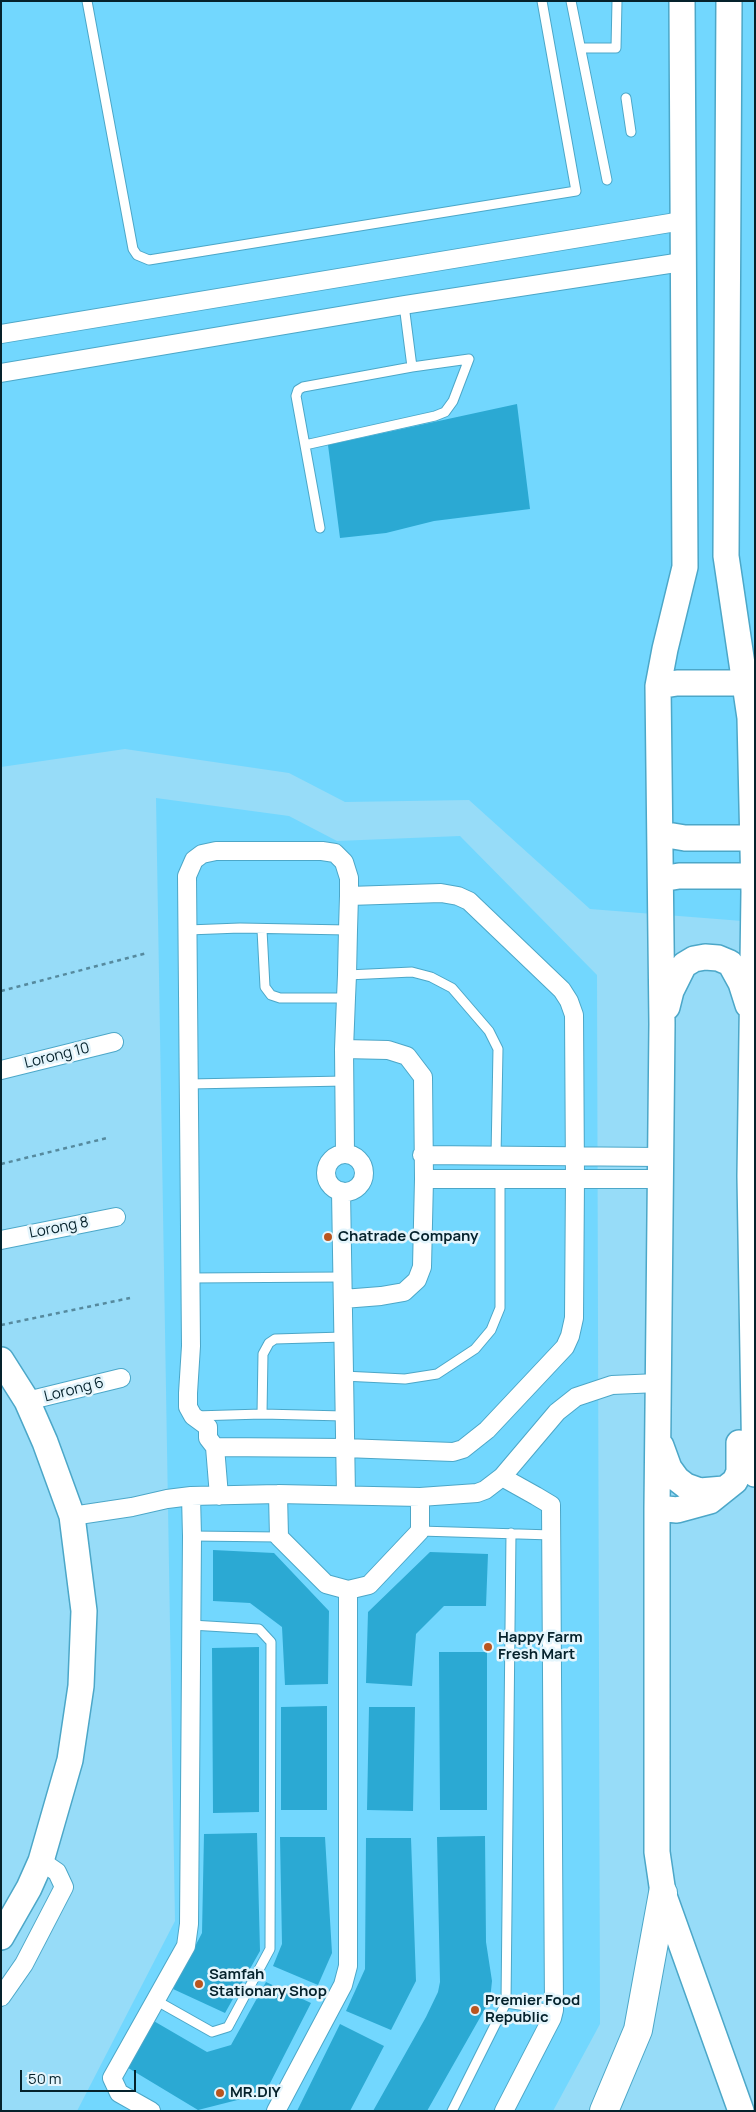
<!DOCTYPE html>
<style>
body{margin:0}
#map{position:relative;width:756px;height:2112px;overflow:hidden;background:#97dcf8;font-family:Manrope,sans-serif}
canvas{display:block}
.frame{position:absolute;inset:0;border:2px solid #05222c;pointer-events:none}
.scale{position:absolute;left:20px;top:2070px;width:116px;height:22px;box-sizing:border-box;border:2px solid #05222c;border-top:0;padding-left:6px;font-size:15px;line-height:18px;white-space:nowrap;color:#05222c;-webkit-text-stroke:4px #e4f5fc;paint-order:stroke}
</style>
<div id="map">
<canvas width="756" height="2112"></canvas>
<div class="frame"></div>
<div class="scale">50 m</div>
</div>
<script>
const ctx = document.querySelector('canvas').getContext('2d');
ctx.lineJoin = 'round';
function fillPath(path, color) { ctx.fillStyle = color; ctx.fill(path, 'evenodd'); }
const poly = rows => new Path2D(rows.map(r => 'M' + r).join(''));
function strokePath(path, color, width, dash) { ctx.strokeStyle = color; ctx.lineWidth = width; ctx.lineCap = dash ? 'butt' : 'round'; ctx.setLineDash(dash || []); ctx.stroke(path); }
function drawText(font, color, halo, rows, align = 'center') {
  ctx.font = font + ' Manrope,sans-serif'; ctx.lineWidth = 5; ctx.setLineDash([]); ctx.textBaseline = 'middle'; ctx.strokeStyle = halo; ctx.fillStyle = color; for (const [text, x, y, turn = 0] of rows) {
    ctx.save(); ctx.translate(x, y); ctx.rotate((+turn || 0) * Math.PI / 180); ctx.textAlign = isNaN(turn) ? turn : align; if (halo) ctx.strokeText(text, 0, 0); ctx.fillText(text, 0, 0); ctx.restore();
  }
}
const built = poly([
 [1,1,755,1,755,922,590,909,469,800,345,802,289,773,125,749,1,767],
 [156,798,289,816,337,841,460,836,597,975,600,2024,553,2111,77,2111,175,1921]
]);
const building = poly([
 [517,404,530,509,434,521,386,533,340,538,328,445],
 [213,1550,274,1553,329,1611,328,1684,285,1685,282,1627,250,1603,213,1601],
 [430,1552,488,1554,486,1606,444,1606,416,1634,412,1686,366,1683,368,1612],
 [259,1647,259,1812,213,1813,212,1648],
 [439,1652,487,1652,487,1810,440,1810],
 [327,1706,327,1810,281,1810,281,1707],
 [369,1707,415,1707,413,1811,367,1810],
 [257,1833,260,1951,225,2013,173,1989,202,1933,204,1834],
 [485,1836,486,1942,492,1981,490,2000,427,2111,373,2111,426,2017,438,1992,440,1982,437,1837],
 [280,1837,325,1837,332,1953,318,1985,273,1966,282,1944],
 [366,1838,411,1838,416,1981,391,2030,346,2011,365,1969],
 [266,1982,311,2003,265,2093,198,2110,125,2066,152,2020,207,2052,231,2045],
 [340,2024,384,2046,350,2111,297,2111]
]);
const path = poly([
 [1,991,147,953],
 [1,1164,107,1138],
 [1,1325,130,1298]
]);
const lane = poly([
 [87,1,133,249,137,255,149,260,576,191,542,1],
 [571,1,607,180],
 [581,48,616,48,617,1],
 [626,98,631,132],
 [305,445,435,416,445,412,453,401,469,359,412,367],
 [320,528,296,396,298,390,303,387,412,367,404,305],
 [188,930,240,928,348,930],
 [262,930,265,987,271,995,280,998,346,998],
 [347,975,412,972,431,977,452,988,489,1031,498,1049,496,1156],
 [189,1084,345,1081],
 [191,1278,342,1277],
 [343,1337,275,1339,269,1343,263,1354,262,1414,344,1416],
 [343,1376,405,1379,437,1374,475,1349,491,1330,500,1308,500,1178],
 [195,1416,262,1414],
 [420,1531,552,1535],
 [192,1536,279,1537],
 [157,2001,212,2032,228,2027,270,1949,271,1642,259,1629,191,1625],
 [506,2003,554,2010],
 [452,2111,506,2003,511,1533]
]);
const street = poly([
 [1,334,682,221],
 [1,373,404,305,682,262],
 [1,1070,114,1042],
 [345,1154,344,1049,346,998,347,975,348,930,349,896,349,878,344,862,335,853,322,851,216,851,202,854,194,860,187,876,191,1346,188,1393,188,1407,193,1416,208,1427,208,1438,215,1447,344,1448,453,1452,463,1449,487,1430,565,1347,570,1336,574,1318,575,1178,574,1015,569,1001,562,990,469,901,458,896,441,893,349,896],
 '326 1173a19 19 0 1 1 38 0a19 19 0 1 1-38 0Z',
 [422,1155,660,1157],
 [424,1179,660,1179],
 [341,1191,346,1495],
 [1,1240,116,1217],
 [343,1299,381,1296,404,1292,417,1280,422,1267,424,1179,423,1077,407,1056,388,1050,344,1049],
 [27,1401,121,1378],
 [215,1447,219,1496],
 [502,1477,557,1412,576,1397,612,1385,658,1383],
 [278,1494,279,1537,326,1584,348,1590,369,1585,420,1531,420,1497],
 [72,1516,132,1507,167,1499,191,1496,278,1494,420,1497,477,1493,485,1490,502,1477,536,1496,551,1505,554,2010,552,2018,504,2111],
 [1,1997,24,1964,64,1887,57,1872,41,1861],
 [151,2111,119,2093,112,2078,186,1946,189,1924,192,1536,191,1496],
 [276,2111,343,1985,348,1966,348,1590]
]);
const secondary = poly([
 [682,1,685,567,665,649,658,686,662,1024,657,1508,657,1852,663,1893,741,2111],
 [729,1,726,556,750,718,754,892,750,1176,755,1474],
 [658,686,677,683,746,683],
 [661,834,685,838,753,838],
 [661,879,679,876,753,876],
 [667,1007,671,991,684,965,694,959,705,957,718,958,730,963,741,983,748,1005],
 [1,1360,27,1401,45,1442,72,1516,84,1611,81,1686,70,1760,41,1861,29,1888,1,1937],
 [661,1446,669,1468,677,1479,686,1486,700,1491,724,1489],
 [657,1508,677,1510,710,1501,735,1481,739,1472,739,1443]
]);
const highway = poly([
 [604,2111,638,2030,663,1893]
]);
const markers = [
 [328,1237,5,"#b9551f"],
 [488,1647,5,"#b9551f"],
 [199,1984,5,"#b9551f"],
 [475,2010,5,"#b9551f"],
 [220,2093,5,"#b9551f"]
];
const streetNames = [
 ["Lorong 10",57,1056,-14],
 ["Lorong 8",59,1228,-11],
 ["Lorong 6",74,1390,-14]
];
const poiNames = [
 ["Chatrade Company",338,1237],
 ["Happy Farm",498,1638],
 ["Fresh Mart",498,1655],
 ["Samfah",209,1975],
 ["Stationary Shop",209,1992],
 ["Premier Food",485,2001],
 ["Republic",485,2018],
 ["MR.DIY",230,2093]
];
fillPath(built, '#72d7fe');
fillPath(building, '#2ba9d3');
strokePath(lane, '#4ca7c8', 11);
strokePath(street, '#4ca7c8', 20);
strokePath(secondary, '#4ca7c8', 28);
strokePath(highway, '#4ca7c8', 30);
strokePath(path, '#568a9e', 2.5, [4, 4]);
strokePath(lane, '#fff', 9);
strokePath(street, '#fff', 18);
strokePath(secondary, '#fff', 25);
strokePath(highway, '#fff', 28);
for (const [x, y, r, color] of markers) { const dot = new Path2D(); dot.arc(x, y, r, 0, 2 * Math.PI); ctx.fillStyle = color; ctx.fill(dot); strokePath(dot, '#e4f5fc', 2); }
drawText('15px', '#05222c', '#e4f5fc', streetNames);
drawText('bold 15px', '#05222c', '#e4f5fc', poiNames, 'left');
</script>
